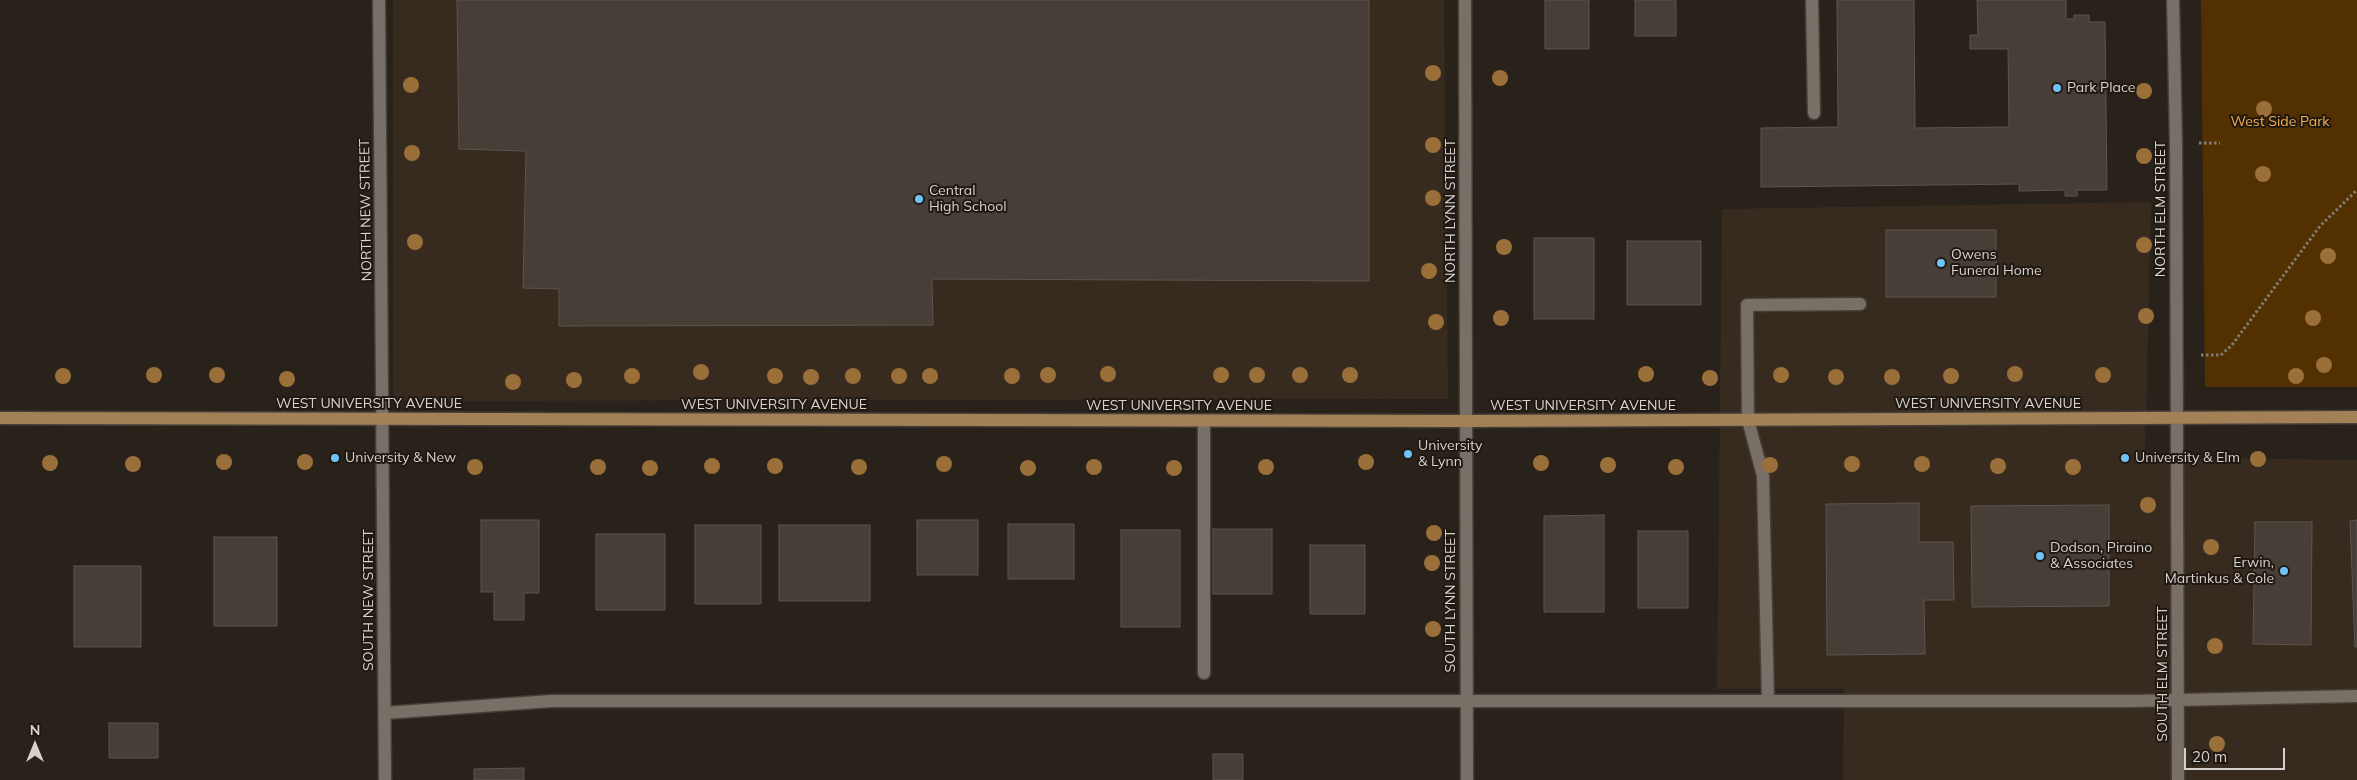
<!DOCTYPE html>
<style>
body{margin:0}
#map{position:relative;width:2357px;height:780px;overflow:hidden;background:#29221b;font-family:Mulish,sans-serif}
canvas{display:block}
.north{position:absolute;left:10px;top:720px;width:50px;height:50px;-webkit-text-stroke:4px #201912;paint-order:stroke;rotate:0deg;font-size:14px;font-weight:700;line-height:20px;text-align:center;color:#d7d2cd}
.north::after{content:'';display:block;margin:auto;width:18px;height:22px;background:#d7d2cd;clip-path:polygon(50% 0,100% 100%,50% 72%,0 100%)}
.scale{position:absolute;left:2184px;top:748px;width:101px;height:22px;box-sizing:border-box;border:2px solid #d7d2cd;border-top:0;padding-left:6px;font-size:15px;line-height:18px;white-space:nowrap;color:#d7d2cd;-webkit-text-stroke:4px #201912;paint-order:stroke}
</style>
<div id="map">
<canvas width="2357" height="780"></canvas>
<div class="north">N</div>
<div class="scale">20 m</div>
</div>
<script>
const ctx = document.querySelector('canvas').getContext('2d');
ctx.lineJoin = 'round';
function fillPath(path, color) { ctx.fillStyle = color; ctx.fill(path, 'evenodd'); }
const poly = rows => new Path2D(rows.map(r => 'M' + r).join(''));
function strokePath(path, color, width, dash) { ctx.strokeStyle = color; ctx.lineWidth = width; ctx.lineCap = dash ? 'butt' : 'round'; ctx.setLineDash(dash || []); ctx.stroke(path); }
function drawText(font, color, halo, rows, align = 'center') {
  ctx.font = font + ' Mulish,sans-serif'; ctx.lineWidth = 4; ctx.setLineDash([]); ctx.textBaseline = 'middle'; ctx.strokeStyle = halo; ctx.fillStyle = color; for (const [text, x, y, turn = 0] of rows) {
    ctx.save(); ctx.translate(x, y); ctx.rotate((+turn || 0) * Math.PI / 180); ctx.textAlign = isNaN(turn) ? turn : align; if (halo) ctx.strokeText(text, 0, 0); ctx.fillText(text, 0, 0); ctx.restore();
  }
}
const built = poly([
 [393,0,1444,0,1448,399,393,401],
 [2151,202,2145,460,2210,458,2357,460,2357,780,1843,780,1844,689,1717,689,1722,209]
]);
const green = poly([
 [2201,0,2357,0,2357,387,2205,387]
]);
const building = poly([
 [457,0,1369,0,1369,281,932,279,933,325,559,326,559,289,523,288,526,151,459,149,457,0],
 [1545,0,1589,0,1589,49,1545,49,1545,0],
 [1635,0,1676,0,1676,36,1635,36,1635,0],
 [1837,0,1914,0,1915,128,2009,127,2008,49,1970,49,1970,35,1978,35,1977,0,2066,0,2066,19,2074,19,2074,15,2089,15,2089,22,2105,22,2107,190,2077,190,2077,196,2065,196,2065,190,2019,191,2019,184,1761,187,1761,128,1838,127,1837,0],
 [1886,230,1996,230,1996,297,1886,297,1886,230],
 [1534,238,1594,238,1594,319,1534,319,1534,238],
 [1627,241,1701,241,1701,305,1627,305,1627,241],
 [1919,503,1919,542,1953,542,1954,600,1924,600,1925,654,1827,655,1826,504,1919,503],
 [2109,505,2109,606,1972,607,1971,506,2109,505],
 [1604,515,1604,612,1544,612,1544,516,1604,515],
 [481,520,539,520,539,593,524,593,524,620,494,620,494,592,481,592,481,520],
 [917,520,978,520,978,575,917,575,917,520],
 [2357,520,2357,647,2355,647,2350,521,2357,520],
 [2255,522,2312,522,2311,645,2253,644,2255,522],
 [1008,524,1074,524,1074,579,1008,579,1008,524],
 [695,525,761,525,761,604,695,604,695,525],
 [779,525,870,525,870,601,779,601,779,525],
 [1213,529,1272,529,1272,594,1213,594,1213,529],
 [1121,530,1180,530,1180,627,1121,627,1121,530],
 [1638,531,1688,531,1688,608,1638,608,1638,531],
 [596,534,665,534,665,610,596,610,596,534],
 [214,537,277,537,277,626,214,626,214,537],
 [1310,545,1365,545,1365,614,1310,614,1310,545],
 [74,566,141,566,141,647,74,647,74,566],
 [109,723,158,723,158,758,109,758,109,723],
 [1213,754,1243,754,1243,780,1213,780,1213,754],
 [524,768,524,780,474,780,474,769,524,768]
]);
const path = poly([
 [2199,143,2220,143],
 [2201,355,2221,355,2232,345,2320,226,2357,190]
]);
const service = poly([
 [1812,0,1814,113],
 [1204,421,1204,673],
 [1768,701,1763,476,1748,420,1747,305,1860,304],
 [385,713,551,701,2132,701,2357,696]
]);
const minor = poly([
 [379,0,385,780],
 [1465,0,1467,780],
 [2173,0,2176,143,2178,780]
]);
const primary = poly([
 [0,418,1466,421,2357,417]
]);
const trees = [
 [1433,73],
 [1500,78],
 [411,85],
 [2144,91],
 [2264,109],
 [1433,145],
 [412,153],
 [2144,156],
 [2263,174],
 [1433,198],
 [415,242],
 [2144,245],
 [1504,247],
 [2328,256],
 [1429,271],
 [2146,316],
 [1501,318],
 [2313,318],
 [1436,322],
 [2324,365],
 [701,372],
 [1108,374],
 [1646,374],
 [2015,374],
 [154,375],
 [217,375],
 [1048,375],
 [1221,375],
 [1257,375],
 [1300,375],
 [1350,375],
 [1781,375],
 [2103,375],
 [63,376],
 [632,376],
 [775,376],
 [853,376],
 [899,376],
 [930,376],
 [1012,376],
 [1951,376],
 [2296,376],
 [811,377],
 [1836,377],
 [1892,377],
 [1710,378],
 [287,379],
 [574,380],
 [513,382],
 [2258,459],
 [224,462],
 [305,462],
 [1366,462],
 [50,463],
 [1541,463],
 [133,464],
 [944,464],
 [1852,464],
 [1922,464],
 [1608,465],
 [1770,465],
 [712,466],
 [775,466],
 [1998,466],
 [475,467],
 [598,467],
 [859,467],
 [1094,467],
 [1266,467],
 [1676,467],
 [2073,467],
 [650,468],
 [1028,468],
 [1174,468],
 [2148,505],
 [1434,533],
 [2211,547],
 [1432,563],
 [1433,629],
 [2215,646],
 [2217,744]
];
const markers = [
 [2057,88,5,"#6fc2f4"],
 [919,199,5,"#6fc2f4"],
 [1941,263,5,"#6fc2f4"],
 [1408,454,5,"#6fc2f4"],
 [335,458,5,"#6fc2f4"],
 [2125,458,5,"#6fc2f4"],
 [2040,556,5,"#6fc2f4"],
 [2284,571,5,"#6fc2f4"]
];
const poiNames = [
 ["Park Place",2067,88],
 ["Central",929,191],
 ["High School",929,207],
 ["Owens",1951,255],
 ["Funeral Home",1951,271],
 ["University",1418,446],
 ["& Lynn",1418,462],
 ["University & New",345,458],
 ["University & Elm",2135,458],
 ["Dodson, Piraino",2050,548],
 ["& Associates",2050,564],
 ["Erwin,",2274,563,"right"],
 ["Martinkus & Cole",2274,579,"right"]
];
const parkNames = [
 ["West Side Park",2280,122]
];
const streetNames = [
 ["NORTH ELM STREET",2161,209,-90],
 ["NORTH NEW STREET",366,210,-91],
 ["NORTH LYNN STREET",1451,211,-90],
 ["WEST UNIVERSITY AVENUE",369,404],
 ["WEST UNIVERSITY AVENUE",1988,404],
 ["WEST UNIVERSITY AVENUE",774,405],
 ["WEST UNIVERSITY AVENUE",1179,406],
 ["WEST UNIVERSITY AVENUE",1583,406],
 ["SOUTH NEW STREET",369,600,-90],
 ["SOUTH LYNN STREET",1451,601,-90],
 ["SOUTH ELM STREET",2163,674,-90]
];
fillPath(built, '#362b1e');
fillPath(green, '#523000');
fillPath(building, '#473f37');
strokePath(building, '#5d554d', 1);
strokePath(service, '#453f39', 15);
strokePath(minor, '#453f39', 15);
strokePath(primary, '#453f39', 15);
strokePath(path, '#827c76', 3, [2.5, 2.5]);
strokePath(service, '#786f66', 12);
strokePath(minor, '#786f66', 12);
strokePath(primary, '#a38055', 12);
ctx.fillStyle = '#9b6f39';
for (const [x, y] of trees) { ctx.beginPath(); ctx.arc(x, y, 8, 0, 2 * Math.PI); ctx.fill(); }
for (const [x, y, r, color] of markers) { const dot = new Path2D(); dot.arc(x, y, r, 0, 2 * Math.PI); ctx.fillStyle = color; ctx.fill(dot); strokePath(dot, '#201912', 2); }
drawText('14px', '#d7d2cd', '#201912', poiNames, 'left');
drawText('14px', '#f8ae51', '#201912', parkNames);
drawText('14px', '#d7d2cd', '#201912', streetNames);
</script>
